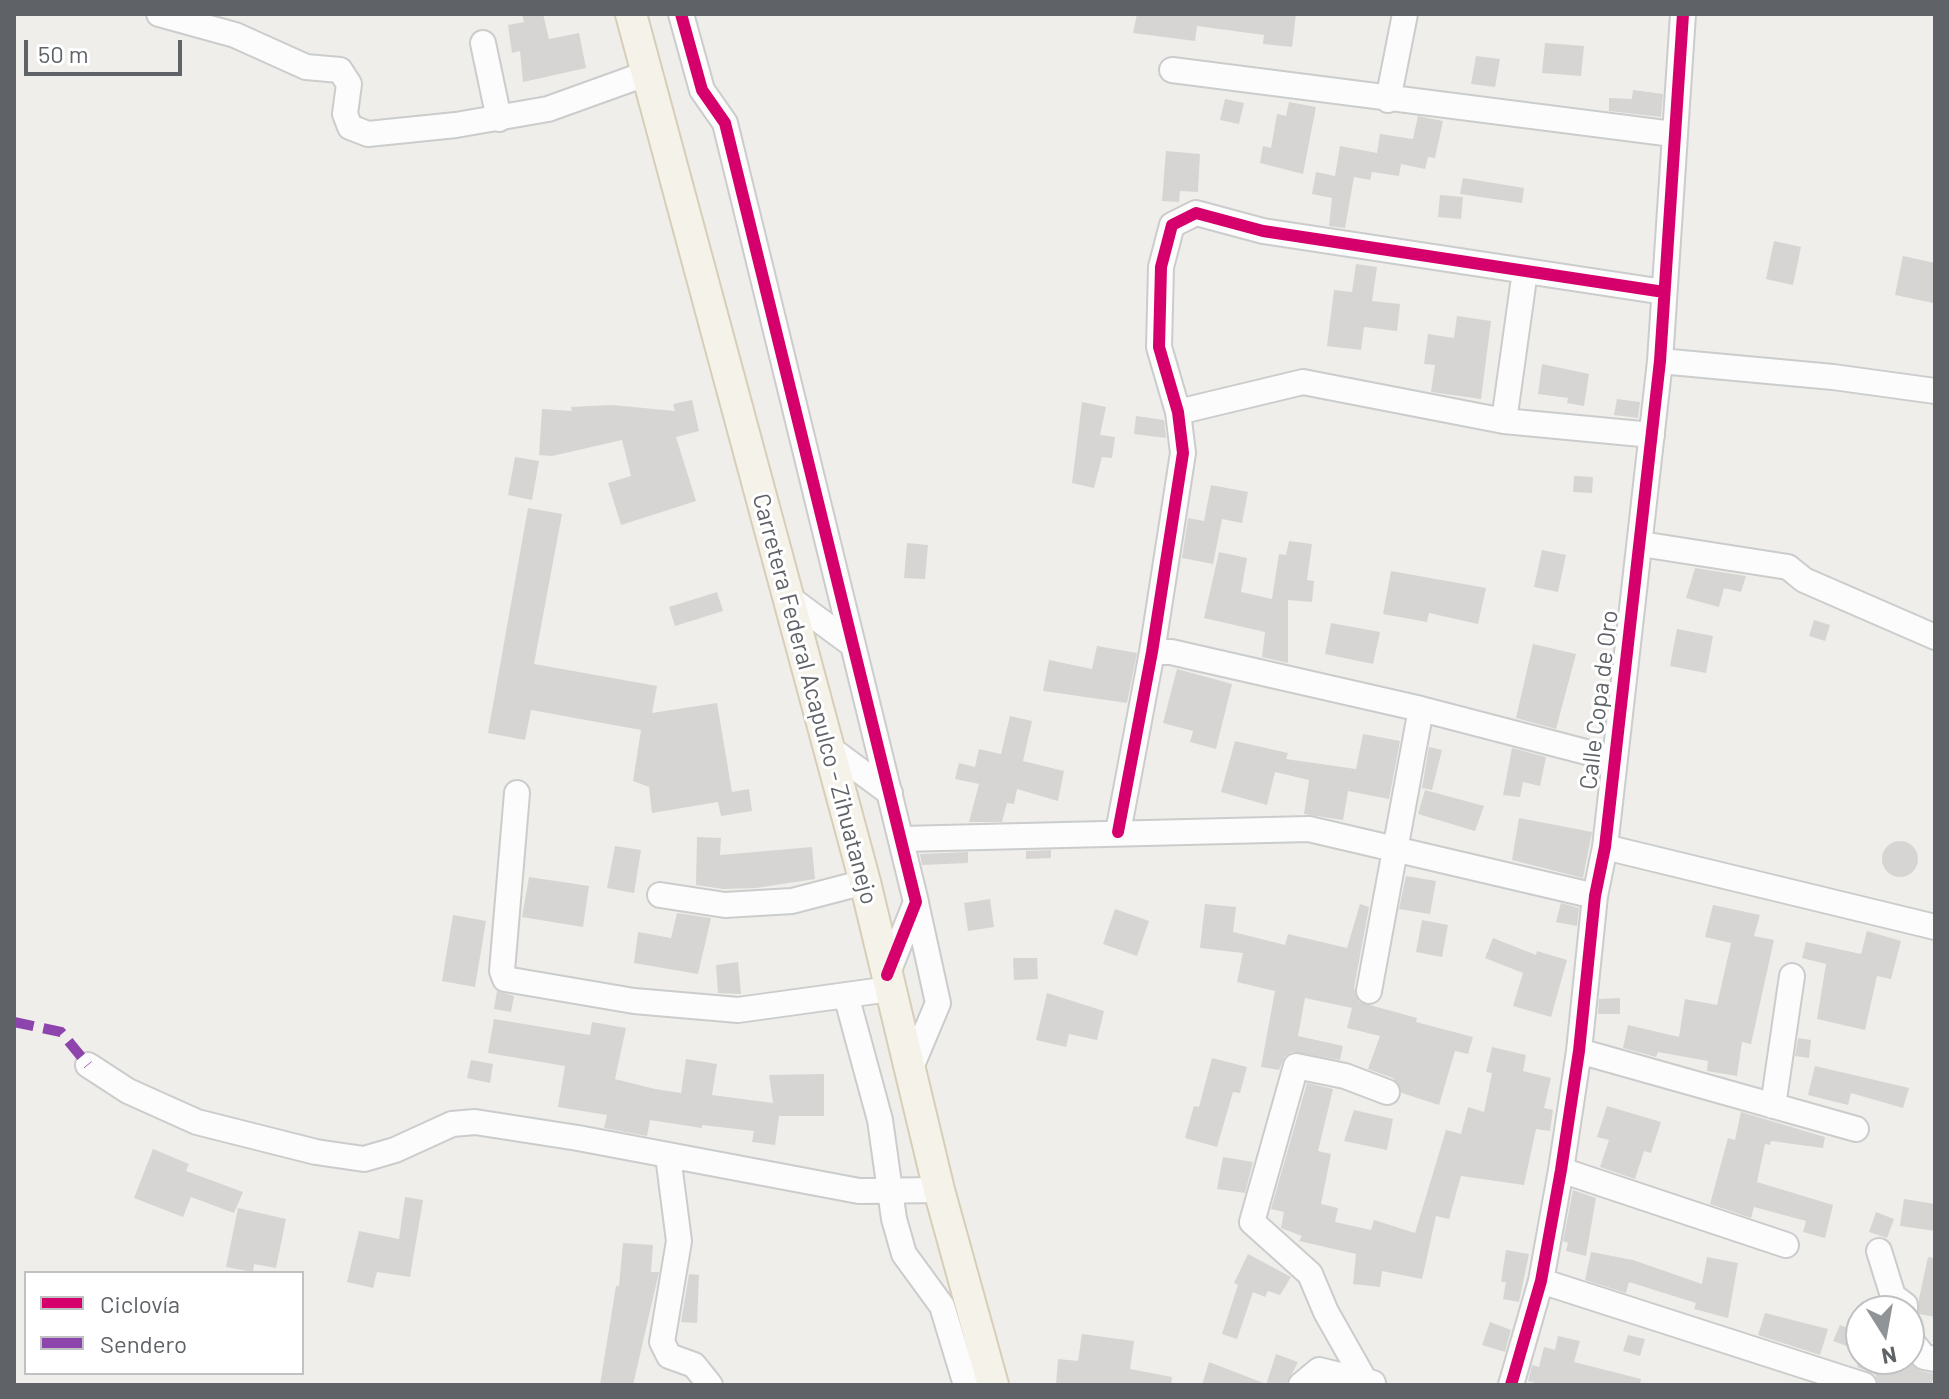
<!DOCTYPE html>
<meta charset="utf-8">
<style>
body{margin:0}
#map{position:relative;width:1949px;height:1399px;overflow:hidden;background:#efeeea;font-family:Barlow,sans-serif}
canvas{display:block}
.frame{position:absolute;inset:0;border:16px solid #5f6368;pointer-events:none}
.legend{position:absolute;left:24px;top:1271px;width:280px;height:104px;box-sizing:border-box;background:#fff;border:2px solid #bfc1c3;margin:0;padding:10px 14px;list-style:none;font-size:24px;color:#5f6368}
.legend li{display:flex;align-items:center;gap:16px;height:40px}
.legend b{width:40px;border:2px solid #bfc1c3}
.north{position:absolute;left:1845px;top:1295px;width:80px;height:80px;box-sizing:border-box;background:#fff;border:2px solid #bfc1c3;border-radius:50%;rotate:169deg;font-size:22px;font-weight:700;line-height:32px;text-align:center;color:#5f6368}
.north::after{content:'';display:block;margin:auto;width:28px;height:36px;background:#919496;clip-path:polygon(50% 0,100% 100%,50% 72%,0 100%)}
.scale{position:absolute;left:24px;top:40px;width:158px;height:36px;box-sizing:border-box;border:4px solid #5f6368;border-top:0;padding-left:10px;font-size:24px;line-height:28px;white-space:nowrap;color:#5f6368;-webkit-text-stroke:6px #fff;paint-order:stroke}
</style>
<div id="map">
<canvas width="1949" height="1399"></canvas>
<div class="frame"></div>
<ul class="legend">
<li><b style="height:10px;background:#d6006c"></b>Ciclovía</li>
<li><b style="height:10px;background:#8e44ad"></b>Sendero</li>
</ul>
<div class="north">N</div>
<div class="scale">50 m</div>
</div>
<script>
const ctx = document.querySelector('canvas').getContext('2d');
ctx.lineJoin = 'round';
function fillPath(path, color) { ctx.fillStyle = color; ctx.fill(path, 'evenodd'); }
const poly = rows => new Path2D(rows.map(r => 'M' + r).join(''));
function strokePath(path, color, width, dash) { ctx.strokeStyle = color; ctx.lineWidth = width; ctx.lineCap = dash ? 'butt' : 'round'; ctx.setLineDash(dash || []); ctx.stroke(path); }
function drawText(font, color, halo, rows, align = 'center') {
  ctx.font = font + ' Barlow,sans-serif'; ctx.lineWidth = 6; ctx.setLineDash([]); ctx.textBaseline = 'middle'; ctx.strokeStyle = halo; ctx.fillStyle = color; for (const [text, x, y, turn = 0] of rows) {
    ctx.save(); ctx.translate(x, y); ctx.rotate((+turn || 0) * Math.PI / 180); ctx.textAlign = isNaN(turn) ? turn : align; if (halo) ctx.strokeText(text, 0, 0); ctx.fillText(text, 0, 0); ctx.restore();
  }
}
const building = poly([
 [522,14,543,14,549,39,579,33,586,68,523,82,520,51,512,53,508,25,524,22],
 [1137,14,1296,14,1292,47,1263,44,1264,35,1197,26,1195,41,1133,33],
 [1545,43,1584,46,1581,76,1542,73],
 [1476,56,1500,59,1495,87,1471,84],
 [1633,90,1663,94,1661,117,1609,111,1609,98,1632,99],
 [1225,99,1244,103,1239,124,1220,120],
 [1289,102,1316,107,1303,174,1260,163,1263,146,1271,148,1277,114,1286,116],
 [1418,116,1443,121,1435,158,1428,157,1425,169,1401,164,1399,176,1372,172,1370,180,1354,177,1345,228,1329,226,1332,198,1312,194,1316,172,1335,176,1340,146,1377,153,1380,134,1413,139],
 [1166,151,1200,154,1198,192,1180,191,1179,202,1162,201],
 [1463,178,1524,188,1522,203,1460,194],
 [1440,195,1463,197,1461,219,1438,217],
 [1774,241,1801,247,1793,285,1766,279],
 [1903,256,1935,263,1933,303,1895,295],
 [1356,264,1377,267,1372,301,1400,304,1397,331,1364,327,1361,350,1327,346,1334,290,1352,292],
 [1457,316,1491,321,1481,399,1431,392,1435,365,1424,364,1428,334,1454,338],
 [1542,364,1589,374,1584,406,1567,403,1568,398,1538,394],
 [1617,399,1640,402,1638,418,1614,415],
 [692,400,699,431,676,437,696,501,621,525,608,483,631,476,622,440,552,456,539,455,542,409,572,411,571,407,612,405,675,411,673,404],
 [1082,402,1106,407,1100,435,1115,437,1112,458,1102,457,1094,488,1072,483],
 [1136,416,1164,420,1166,438,1134,434],
 [515,457,539,461,532,500,508,495],
 [1574,476,1593,477,1592,493,1573,492],
 [1211,485,1248,492,1242,523,1222,519,1213,564,1182,558,1188,518,1204,521],
 [528,508,562,514,534,664,657,686,652,713,717,703,732,792,749,789,752,811,721,816,718,802,652,813,649,787,633,781,641,730,531,710,525,740,488,733],
 [1289,541,1312,544,1307,580,1314,581,1312,602,1288,600,1288,663,1262,657,1265,632,1204,618,1219,552,1247,558,1241,592,1272,599,1279,554,1286,555],
 [907,543,928,545,925,579,904,578],
 [1542,550,1566,555,1558,592,1534,587],
 [1695,568,1746,576,1741,592,1724,588,1719,607,1686,598],
 [1391,571,1486,588,1478,624,1429,613,1427,622,1383,614],
 [717,592,723,611,675,626,669,607],
 [1814,620,1830,625,1825,641,1809,636],
 [1331,623,1380,632,1373,664,1325,654],
 [1677,629,1713,636,1706,673,1670,666],
 [1533,644,1576,654,1556,729,1516,718],
 [1097,646,1137,653,1127,703,1043,691,1049,660,1092,669],
 [1177,669,1232,684,1216,749,1190,742,1193,731,1163,723],
 [1010,716,1032,721,1023,761,1064,771,1058,801,1017,789,1014,804,1007,803,1002,822,969,822,979,784,955,779,959,763,975,767,979,749,1001,754],
 [1363,734,1400,741,1389,799,1348,791,1343,820,1304,814,1309,780,1275,772,1267,805,1221,792,1235,741,1288,753,1286,759,1356,769],
 [1429,747,1442,750,1432,790,1422,788],
 [1512,748,1546,757,1540,786,1523,782,1520,797,1503,795],
 [1425,790,1484,806,1475,831,1418,814],
 [1519,818,1592,832,1583,878,1512,860],
 [697,837,721,838,720,855,812,847,815,879,756,888,723,889,696,885],
 '1882 859a18 18 0 1 1 36 0a18 18 0 1 1-36 0Z',
 [615,846,641,850,634,893,607,888],
 [1051,850,1051,858,1026,859,1026,851],
 [968,852,968,863,922,865,920,854],
 [1406,876,1436,881,1430,914,1399,909],
 [529,877,589,886,583,927,522,917],
 [990,899,994,927,968,931,964,903],
 [1561,903,1579,908,1577,926,1556,922],
 [1205,904,1236,907,1233,932,1285,945,1288,934,1347,948,1360,904,1369,907,1354,988,1359,1002,1417,1018,1416,1022,1473,1037,1468,1054,1455,1051,1439,1105,1402,1093,1393,1078,1368,1069,1380,1036,1347,1028,1352,1008,1305,998,1298,1036,1343,1046,1340,1060,1292,1052,1285,1056,1279,1070,1261,1067,1275,991,1237,982,1243,953,1200,948],
 [1713,905,1760,915,1754,936,1774,940,1751,1044,1742,1042,1737,1076,1707,1071,1708,1061,1658,1052,1656,1057,1623,1048,1628,1025,1679,1037,1685,999,1717,1005,1731,943,1705,937],
 [1115,909,1149,921,1137,956,1103,944],
 [677,913,711,918,698,974,634,963,638,932,671,938],
 [453,915,486,921,475,987,442,981],
 [1422,920,1448,925,1442,957,1416,952],
 [1867,931,1901,941,1891,979,1877,976,1865,1030,1817,1019,1826,964,1802,958,1806,942,1861,954],
 [1493,938,1536,955,1537,951,1567,960,1551,1017,1513,1006,1523,973,1485,958],
 [1013,958,1037,958,1038,979,1014,980],
 [738,962,741,994,718,993,716,965],
 [497,991,514,996,511,1012,494,1009],
 [1047,993,1104,1011,1097,1040,1069,1034,1066,1047,1036,1040],
 [1620,998,1620,1014,1598,1014,1599,999],
 [494,1019,590,1035,592,1022,626,1028,615,1079,655,1089,681,1093,686,1059,717,1064,712,1095,773,1103,769,1075,824,1074,824,1116,779,1116,775,1145,752,1142,754,1131,702,1125,702,1128,650,1120,647,1136,604,1128,607,1115,558,1107,565,1066,488,1053],
 [1798,1038,1811,1040,1809,1058,1795,1056],
 [1492,1047,1526,1055,1523,1071,1551,1078,1544,1108,1553,1110,1550,1131,1536,1129,1524,1185,1461,1176,1449,1219,1436,1216,1422,1279,1382,1271,1380,1287,1353,1284,1356,1254,1299,1241,1302,1236,1281,1228,1284,1212,1271,1209,1307,1083,1333,1089,1318,1151,1331,1154,1321,1204,1338,1208,1335,1222,1371,1230,1374,1220,1415,1233,1446,1130,1461,1134,1468,1107,1484,1112,1492,1073,1486,1072],
 [1212,1058,1247,1067,1240,1093,1233,1092,1217,1147,1185,1138,1194,1106,1199,1107],
 [471,1060,493,1064,490,1083,467,1078],
 [1815,1066,1909,1088,1903,1108,1851,1093,1848,1105,1808,1095],
 [1607,1106,1661,1122,1651,1153,1644,1151,1635,1179,1600,1167,1609,1140,1597,1137],
 [1354,1110,1393,1119,1387,1150,1344,1141],
 [1741,1112,1825,1137,1823,1148,1771,1141,1770,1145,1765,1144,1757,1182,1833,1205,1825,1238,1803,1232,1806,1221,1754,1207,1751,1218,1710,1204,1728,1138,1735,1140],
 [153,1149,189,1164,186,1171,243,1192,234,1213,191,1197,183,1217,134,1198],
 [1223,1157,1253,1162,1245,1193,1217,1189],
 [1573,1190,1596,1198,1586,1256,1566,1251,1568,1243,1563,1241],
 [405,1197,423,1200,410,1277,377,1272,373,1288,347,1282,359,1231,399,1239],
 [1904,1199,1935,1204,1935,1231,1900,1226],
 [238,1208,286,1219,276,1268,254,1264,253,1272,226,1267],
 [1876,1212,1894,1219,1887,1238,1869,1232],
 [623,1243,653,1245,651,1272,659,1272,633,1385,600,1385,616,1286,619,1286],
 [1506,1250,1529,1254,1519,1302,1503,1299,1506,1282,1501,1282],
 [1591,1252,1633,1260,1702,1284,1707,1257,1738,1263,1728,1318,1694,1309,1696,1303,1629,1282,1626,1293,1585,1280],
 [1248,1254,1291,1277,1280,1295,1268,1291,1265,1297,1253,1292,1237,1339,1222,1334,1238,1285,1234,1283],
 [1928,1257,1935,1258,1935,1317,1919,1314,1919,1299],
 [689,1274,699,1275,697,1323,681,1322],
 [1765,1313,1828,1329,1820,1355,1758,1335],
 [1490,1322,1511,1330,1505,1352,1482,1345],
 [1840,1325,1861,1333,1861,1351,1833,1341],
 [1082,1334,1134,1341,1130,1369,1172,1377,1171,1385,1056,1385,1058,1359,1078,1361],
 [1628,1335,1645,1339,1640,1356,1623,1351],
 [1558,1336,1580,1341,1574,1362,1641,1379,1640,1385,1543,1385,1528,1381,1532,1365,1539,1367,1544,1347,1555,1350],
 [1276,1354,1298,1362,1286,1385,1266,1385],
 [1859,1359,1906,1359,1920,1371,1935,1374,1931,1385,1879,1385,1875,1374,1857,1367],
 [1209,1362,1266,1384,1265,1385,1202,1385]
]);
const minor = poly([
 [159,14,235,35,306,67,340,70,349,84,345,114,350,127,368,134,456,125,548,109,648,73],
 [681,14,702,90,725,123,916,902,887,975],
 [483,43,499,119],
 [1172,70,1673,134],
 [1388,100,1405,14],
 [1660,361,1833,377,1935,391],
 [1178,412,1303,382,1504,421,1652,435],
 [1504,421,1525,271],
 [1641,544,1788,567,1804,580,1935,637],
 [788,597,853,645],
 [1152,652,1171,652,1421,709,1613,759],
 [828,747,890,793],
 [517,793,502,971,505,979,634,1001,738,1010,890,989],
 [1118,832,1152,652,1183,453,1178,412,1159,347,1161,267,1172,225,1196,213,1263,231,1664,292],
 [901,839,1309,829,1595,896],
 [1605,847,1935,927],
 [660,895,725,905,792,901,865,882],
 [1369,991,1421,709],
 [846,995,880,1120,894,1219,904,1254,942,1306,966,1385],
 [1579,1051,1856,1129],
 [88,1065,128,1091,197,1122,316,1152,364,1159,395,1150,452,1124,475,1122,578,1138,859,1191,939,1190],
 [909,1072,938,1003,916,903],
 [1773,1106,1792,976],
 [668,1156,679,1241,662,1342,669,1356,694,1365,710,1385],
 [1561,1170,1786,1245],
 [1879,1251,1893,1296,1905,1305,1905,1311],
 [1541,1281,1864,1385],
 [1909,1338,1924,1357,1935,1359],
 [1365,1381,1326,1312,1310,1274,1252,1222,1296,1066,1345,1076,1387,1092],
 [1301,1385,1319,1370,1373,1383],
 [1511,1385,1541,1281,1561,1170,1579,1051,1595,896,1605,847,1660,361,1683,14]
]);
const major = poly([
 [631,14,865,882,939,1190,993,1385]
]);
const quiet = poly([
 [14,1022,61,1032,88,1065]
]);
const cycleway = poly([
 [681,14,702,90,725,123,916,902,887,975],
 [1118,832,1152,652,1183,453,1178,412,1159,347,1161,267,1172,225,1196,213,1263,231,1664,292],
 [1511,1385,1541,1281,1561,1170,1579,1051,1595,896,1605,847,1660,361,1683,14]
]);
const streetNames = [
 ["Carretera Federal Acapulco - Zihuatanejo",815,699,75],
 ["Calle Copa de Oro",1599,700,-83]
];
fillPath(building, '#d6d5d3');
strokePath(minor, '#cbcccc', 28);
strokePath(major, '#d7ceb8', 34);
strokePath(minor, '#fdfcfc', 24);
strokePath(major, '#f4f2e9', 30);
strokePath(quiet, '#8e44ad', 10, [20, 10]);
strokePath(cycleway, '#d6006c', 12);
drawText('24px', '#5f6368', '#fff', streetNames);
</script>
